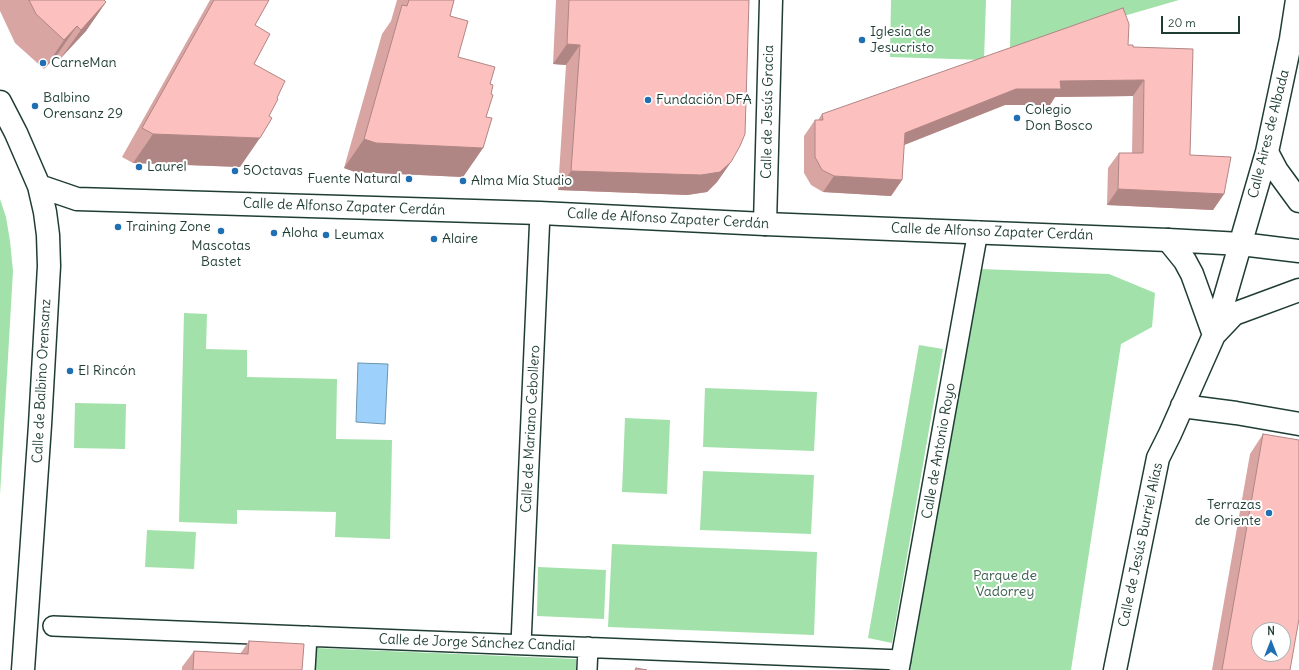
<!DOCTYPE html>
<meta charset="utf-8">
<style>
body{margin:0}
#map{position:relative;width:1299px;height:670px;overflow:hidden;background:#fff;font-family:Delius,sans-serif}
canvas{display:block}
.north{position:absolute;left:1251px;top:622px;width:40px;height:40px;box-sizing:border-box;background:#fff;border:1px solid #a5b1ae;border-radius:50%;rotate:0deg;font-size:11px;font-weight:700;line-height:16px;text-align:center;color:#1f3d34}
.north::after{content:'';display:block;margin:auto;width:14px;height:18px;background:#1f6fb2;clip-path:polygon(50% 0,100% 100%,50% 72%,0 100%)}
.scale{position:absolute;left:1161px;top:16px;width:79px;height:18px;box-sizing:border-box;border:2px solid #1f3d34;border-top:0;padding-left:5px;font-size:12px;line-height:14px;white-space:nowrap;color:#1f3d34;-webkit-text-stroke:3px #fff;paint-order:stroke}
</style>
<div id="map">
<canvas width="1299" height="670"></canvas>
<div class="north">N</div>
<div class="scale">20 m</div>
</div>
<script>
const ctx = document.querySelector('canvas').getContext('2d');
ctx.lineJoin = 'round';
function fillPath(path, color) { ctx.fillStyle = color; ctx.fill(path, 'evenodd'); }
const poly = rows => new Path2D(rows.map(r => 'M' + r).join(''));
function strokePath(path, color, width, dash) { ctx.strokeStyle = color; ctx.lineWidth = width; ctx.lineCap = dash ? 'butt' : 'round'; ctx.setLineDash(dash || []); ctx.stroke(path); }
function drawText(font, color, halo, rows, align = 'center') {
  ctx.font = font + ' Delius,sans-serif'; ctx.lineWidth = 4; ctx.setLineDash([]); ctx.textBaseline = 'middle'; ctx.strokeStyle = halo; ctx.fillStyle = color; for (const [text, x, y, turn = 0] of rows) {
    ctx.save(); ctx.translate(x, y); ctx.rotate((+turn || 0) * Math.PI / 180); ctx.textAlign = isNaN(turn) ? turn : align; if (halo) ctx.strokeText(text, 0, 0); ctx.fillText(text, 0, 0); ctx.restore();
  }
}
const green = poly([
 [891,0,986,0,984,60,890,57],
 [1011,0,1179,0,1010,49],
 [0,199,6,217,10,241,13,271,0,495],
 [981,269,1109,274,1155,293,1152,327,1121,344,1071,670,910,670],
 [184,313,207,314,206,349,247,350,247,377,337,379,336,439,392,440,390,539,335,537,336,512,237,510,237,524,179,522],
 [919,345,943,349,892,643,868,638],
 [705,388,817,392,814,451,703,447],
 [75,403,126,404,125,449,74,448],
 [625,418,670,420,667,494,622,492],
 [703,471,814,475,811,534,700,530],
 [147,530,196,532,194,569,145,567],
 [612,544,817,552,814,635,608,627],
 [538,567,606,570,604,619,537,616],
 [316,648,576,659,576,670,315,670]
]);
const water = poly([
 [358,363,388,364,385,424,356,422,358,363]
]);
const pedestrian = poly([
 [53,626,901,660],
 [521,644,540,213],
 [305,670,307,636],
 [587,670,588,647],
 [899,670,978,231]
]);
const minor = poly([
 [1267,152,1277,171,1299,201],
 [765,224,771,0],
 [1168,240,1241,244,1299,251],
 [1168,240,1185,261,1192,274,1214,335],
 [1216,333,1234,314,1299,290],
 [1182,406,1236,413,1299,424],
 [1115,670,1158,458,1170,434,1214,335,1267,152,1291,39,1297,0]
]);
const tertiary = poly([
 [0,102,16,133,39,186,45,212,48,235,49,266,40,425,23,670],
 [39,186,77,199,540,213,765,224,1168,240]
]);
const wall = poly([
 [0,0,105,0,104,1,106,2,86,31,60,59,57,55,44,69,15,43,0,11],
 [210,0,269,0,255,25,254,64,240,167,133,163,122,157],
 [397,0,454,0,450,16,458,57,490,84,483,148,463,177,355,172,344,168,382,34,391,21],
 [556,0,749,0,731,162,717,182,707,192,687,195,558,190,566,65,553,64],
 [1128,45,1133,47,1190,155,1224,194,1213,210,1107,205,1108,168,1119,153,1132,153,1133,96,1055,97,1050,105,1005,105,904,145,902,180,891,196,823,192,811,185,804,173,804,136,815,120,818,120,822,114],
 [1263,434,1290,670,1212,670,1250,454],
 [249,641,302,670,182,670,182,667,194,651,240,654]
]);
const shadedWall = poly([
 [106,2,86,31,60,59,81,30],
 [77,26,57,55,44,69,64,40],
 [567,44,580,45,566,65,553,64],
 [1144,80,1133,96,1055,97,1050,105,1005,105,894,149,905,133,1016,89,1060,81],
 [153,134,260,138,240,167,133,163],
 [364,139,483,148,463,177,355,172,344,168],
 [731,162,717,182,707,192,687,195,558,190,571,171],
 [834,176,902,180,891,196,823,192],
 [1118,189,1224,194,1213,210,1107,205]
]);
const building = poly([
 [29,0,104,0,106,2,81,30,77,26,64,40,36,14,29,0],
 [214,0,269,0,255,25,270,34,254,64,285,81,277,98,278,99,269,116,272,118,260,138,153,134,142,128,214,0],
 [409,0,454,0,450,16,468,21,458,57,495,67,490,84,493,85,491,94,493,95,486,117,492,118,483,148,376,143,364,139,402,5,407,6,409,0],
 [569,0,749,0,745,134,740,146,731,162,720,172,701,175,571,171,580,45,567,44,569,0],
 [1123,8,1129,24,1128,45,1133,45,1133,47,1193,49,1190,155,1231,157,1224,194,1118,189,1119,153,1143,153,1144,80,1060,81,1061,89,1016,89,905,133,902,180,834,176,822,170,815,157,815,120,823,120,822,114,1123,8],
 [1263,434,1299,440,1299,619,1290,670,1222,670,1263,434],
 [1259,630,1283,630,1283,654,1259,654,1259,630],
 [249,641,304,644,302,670,193,670,194,651,248,654,249,641],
 [636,668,647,670,635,670,636,668]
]);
const markers = [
 [862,40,4,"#1f6fb2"],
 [43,63,4,"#1f6fb2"],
 [648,100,4,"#1f6fb2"],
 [35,106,4,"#1f6fb2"],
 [1017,118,4,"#1f6fb2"],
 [139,167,4,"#1f6fb2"],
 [235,171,4,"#1f6fb2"],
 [409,179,4,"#1f6fb2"],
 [463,181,4,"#1f6fb2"],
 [118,227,4,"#1f6fb2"],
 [221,231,4,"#1f6fb2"],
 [274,233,4,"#1f6fb2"],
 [326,235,4,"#1f6fb2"],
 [434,239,4,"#1f6fb2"],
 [70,371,4,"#1f6fb2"],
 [1269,513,4,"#1f6fb2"]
];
const poiNames = [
 ["Iglesia de",870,32],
 ["Jesucristo",870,48],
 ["CarneMan",51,63],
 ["Balbino",43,98],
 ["Orensanz 29",43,114],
 ["Fundación DFA",656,100],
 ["Colegio",1025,110],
 ["Don Bosco",1025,126],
 ["Laurel",147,167],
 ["5Octavas",243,171],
 ["Fuente Natural",401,179,"right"],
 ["Alma Mía Studio",471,181],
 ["Training Zone",126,227],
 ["Aloha",282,233],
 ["Leumax",334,235],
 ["Alaire",442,239],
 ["Mascotas",221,246,"center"],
 ["Bastet",221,262,"center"],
 ["El Rincón",78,371],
 ["Terrazas",1261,505,"right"],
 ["de Oriente",1261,521,"right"]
];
const streetNames = [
 ["Calle de Jesús Gracia",768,112,-89],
 ["Calle Aires de Albada",1269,134,-76],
 ["Calle de Alfonso Zapater Cerdán",344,207,2],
 ["Calle de Alfonso Zapater Cerdán",668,219,3],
 ["Calle de Alfonso Zapater Cerdán",992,232,2],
 ["Calle de Balbino Orensanz",42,381,-87],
 ["Calle de Mariano Cebollero",531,429,-87],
 ["Calle de Antonio Royo",939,451,-80],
 ["Calle de Jesús Burriel Alías",1141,545,-78],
 ["Calle de Jorge Sánchez Candial",477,643,2]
];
const parkNames = [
 ["Parque de",1005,576],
 ["Vadorrey",1005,592]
];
fillPath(green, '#a2e1a9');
fillPath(water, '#9dd0fb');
strokePath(water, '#6b95ab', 1);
strokePath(pedestrian, '#1f3d34', 22);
strokePath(minor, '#1f3d34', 25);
strokePath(tertiary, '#1f3d34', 25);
strokePath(pedestrian, '#fff', 19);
strokePath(minor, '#fff', 22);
strokePath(tertiary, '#fff', 22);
fillPath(wall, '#d9a5a3');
fillPath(shadedWall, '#b08685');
fillPath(building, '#fcc0be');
strokePath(building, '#b08685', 1);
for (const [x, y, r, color] of markers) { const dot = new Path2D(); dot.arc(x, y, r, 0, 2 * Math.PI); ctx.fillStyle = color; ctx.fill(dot); strokePath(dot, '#fff', 1.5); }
drawText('14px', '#1f3d34', '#fff', poiNames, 'left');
drawText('14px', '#1f3d34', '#fff', streetNames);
drawText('14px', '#395e4b', '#fff', parkNames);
</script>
